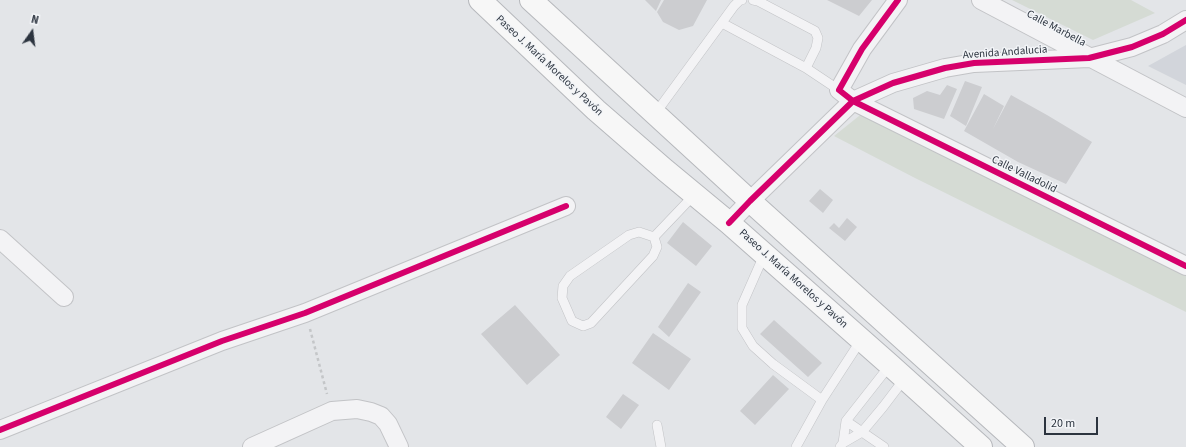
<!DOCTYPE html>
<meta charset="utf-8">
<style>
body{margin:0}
#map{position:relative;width:1186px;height:447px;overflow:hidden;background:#e3e5e8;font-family:"Source Sans 3",sans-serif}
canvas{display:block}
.north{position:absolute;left:12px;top:12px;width:40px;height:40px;-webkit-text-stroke:3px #f2f4f7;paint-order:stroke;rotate:14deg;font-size:11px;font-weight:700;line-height:16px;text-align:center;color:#2c343f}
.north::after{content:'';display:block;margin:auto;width:14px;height:18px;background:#2c343f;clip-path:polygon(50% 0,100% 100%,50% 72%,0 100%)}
.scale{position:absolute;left:1044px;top:417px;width:54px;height:18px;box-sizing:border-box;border:2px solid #2c343f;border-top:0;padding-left:5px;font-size:12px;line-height:14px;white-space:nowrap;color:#2c343f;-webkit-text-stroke:3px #f2f4f7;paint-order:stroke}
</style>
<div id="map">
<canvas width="1186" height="447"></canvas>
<div class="north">N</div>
<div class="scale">20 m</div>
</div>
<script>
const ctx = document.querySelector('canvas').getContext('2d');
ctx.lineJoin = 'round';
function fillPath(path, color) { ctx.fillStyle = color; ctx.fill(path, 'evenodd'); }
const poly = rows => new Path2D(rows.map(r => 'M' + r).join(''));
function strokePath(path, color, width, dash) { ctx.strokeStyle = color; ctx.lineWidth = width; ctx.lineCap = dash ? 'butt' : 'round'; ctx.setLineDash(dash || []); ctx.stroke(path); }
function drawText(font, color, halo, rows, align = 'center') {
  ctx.font = font + ' "Source Sans 3",sans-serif'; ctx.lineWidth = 3; ctx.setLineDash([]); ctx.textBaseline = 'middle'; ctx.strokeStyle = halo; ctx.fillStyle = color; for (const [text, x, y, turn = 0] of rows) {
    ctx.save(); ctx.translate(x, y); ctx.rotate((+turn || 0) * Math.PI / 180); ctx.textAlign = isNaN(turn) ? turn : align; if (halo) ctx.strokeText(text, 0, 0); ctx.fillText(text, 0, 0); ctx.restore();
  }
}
const built = poly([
 [1186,45,1186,85,1148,66]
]);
const green = poly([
 [1012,0,1131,0,1155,13,1093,40],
 [864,112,1186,274,1186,312,915,178,834,136]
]);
const building = poly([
 [645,0,661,0,656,11],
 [664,0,707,0,693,26,679,30,663,22,657,12],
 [827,0,872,0,859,16],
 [965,81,982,87,966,126,950,116],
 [947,85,957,89,944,119,914,109,913,98,927,91,940,95],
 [984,94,1004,106,993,129,1011,95,1047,115,1092,142,1066,184,1018,162,964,131],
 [820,189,833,200,823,213,809,201],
 [847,218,857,227,845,241,829,228,834,223,839,228],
 [683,222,712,246,696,266,667,243],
 [688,283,701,292,669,337,658,327],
 [515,305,560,355,527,385,481,334],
 [774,320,822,363,808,377,760,334],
 [653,333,691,359,669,390,632,363],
 [773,375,789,389,755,425,740,411],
 [623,394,639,405,621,429,606,417]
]);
const path = poly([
 [310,329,327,394]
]);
const service = poly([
 [753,0,758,1,815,31,818,38,816,48,806,68,839,90],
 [722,23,806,68],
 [655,114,734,6,740,0,742,0],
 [654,237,639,232,629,235,570,276,563,286,562,298,572,321,583,326,591,323,653,256,657,247,654,237,694,195],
 [764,255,742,305,742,328,753,346,773,364,822,400],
 [846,421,884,447],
 [657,425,661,447],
 [843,443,846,421,890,365],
 [796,447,822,400,861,340],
 [840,447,843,443,862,432,883,407,905,378]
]);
const minor = poly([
 [898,0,862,49,839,90,853,101,1186,266],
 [981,0,1186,108],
 [729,223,750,201,853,101,893,83,945,68,974,63,1089,58,1132,47,1163,34,1186,20],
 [0,239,64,297],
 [0,430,222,341,305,313,566,206],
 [252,447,332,411,357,409,371,412,381,416,388,424,399,447]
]);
const trunk = poly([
 [480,0,596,110,665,170,729,223,890,365,981,447],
 [531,0,750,201,1023,447]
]);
const cycleway = poly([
 [898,0,862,49,839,90,853,101,1186,266],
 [729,223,750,201,853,101,893,83,945,68,974,63,1089,58,1132,47,1163,34,1186,20],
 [0,430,222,341,305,313,566,206]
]);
const streetNames = [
 ["Calle Marbella",1056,29,28],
 ["Avenida Andalucia",1005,53,-4],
 ["Paseo J. María Morelos y Pavón",549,66,43],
 ["Calle Valladolid",1024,175,26],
 ["Paseo J. María Morelos y Pavón",793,279,42]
];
fillPath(built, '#d2d5db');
fillPath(green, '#d5dbd4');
fillPath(building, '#cccdd0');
strokePath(service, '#c2c3c6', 10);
strokePath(minor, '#c2c3c6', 20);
strokePath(trunk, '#b6b8bc', 24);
strokePath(path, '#c4c6c8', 2.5, [3, 3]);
strokePath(service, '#f3f3f5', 9);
strokePath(minor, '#f3f3f5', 18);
strokePath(trunk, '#f7f7f7', 22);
strokePath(cycleway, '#d6006c', 6);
drawText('11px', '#2c343f', '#f2f4f7', streetNames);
</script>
